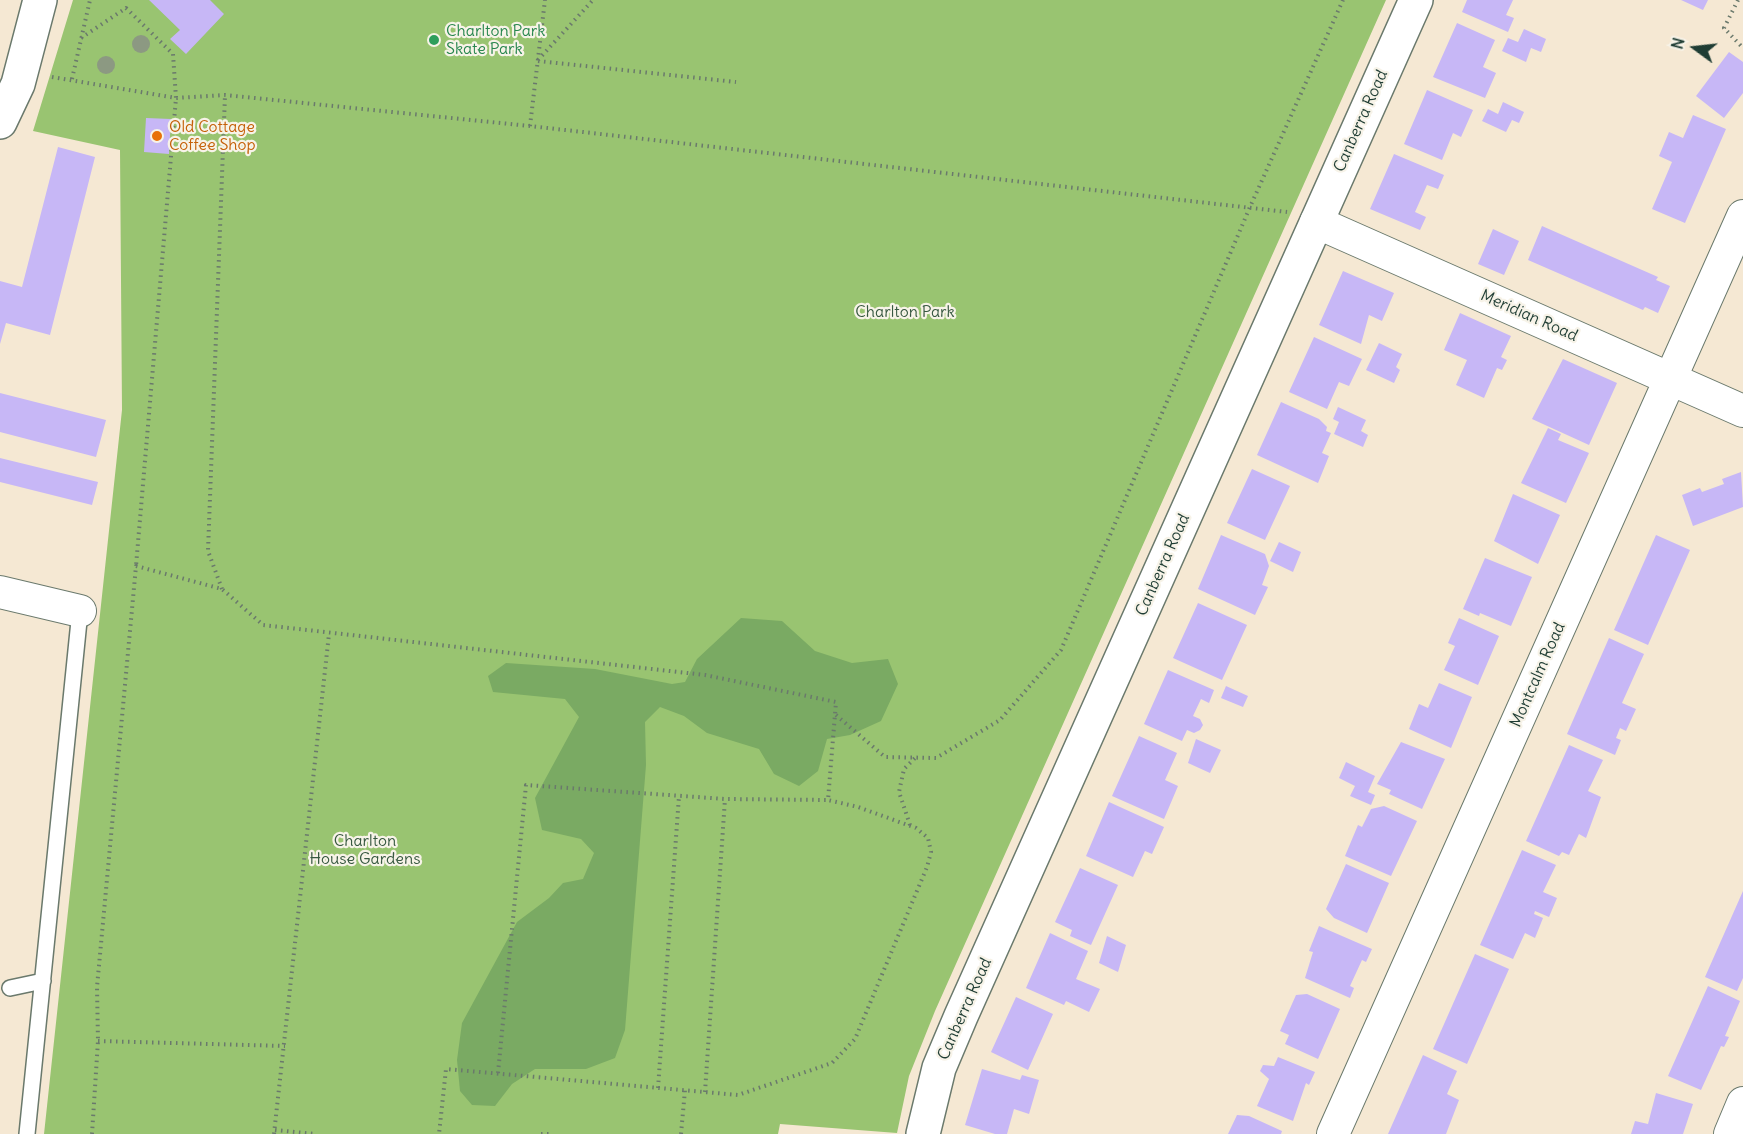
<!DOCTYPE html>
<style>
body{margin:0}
#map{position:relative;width:1743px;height:1134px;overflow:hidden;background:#f5e8d3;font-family:Delius,sans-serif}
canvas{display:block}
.north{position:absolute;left:1665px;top:18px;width:60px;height:60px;-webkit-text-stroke:4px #f7f3e8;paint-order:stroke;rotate:285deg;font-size:16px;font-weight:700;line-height:24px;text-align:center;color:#1f3d34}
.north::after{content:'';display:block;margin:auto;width:21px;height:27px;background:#1f3d34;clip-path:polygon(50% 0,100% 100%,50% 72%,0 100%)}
</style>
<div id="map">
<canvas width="1743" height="1134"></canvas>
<div class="north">N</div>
</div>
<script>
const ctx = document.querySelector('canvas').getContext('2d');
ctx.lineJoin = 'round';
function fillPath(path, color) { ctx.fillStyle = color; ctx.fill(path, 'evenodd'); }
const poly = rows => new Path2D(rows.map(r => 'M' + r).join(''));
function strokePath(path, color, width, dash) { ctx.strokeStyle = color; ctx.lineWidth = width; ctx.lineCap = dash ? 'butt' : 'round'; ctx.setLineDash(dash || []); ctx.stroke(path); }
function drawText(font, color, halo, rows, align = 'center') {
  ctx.font = font + ' Delius,sans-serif'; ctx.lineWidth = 4.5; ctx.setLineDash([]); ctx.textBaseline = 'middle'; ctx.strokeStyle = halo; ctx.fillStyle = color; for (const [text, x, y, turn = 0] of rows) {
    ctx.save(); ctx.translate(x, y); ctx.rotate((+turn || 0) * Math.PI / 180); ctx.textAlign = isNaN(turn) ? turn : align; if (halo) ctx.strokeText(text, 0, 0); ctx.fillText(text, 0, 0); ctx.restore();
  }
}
const green = poly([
 [73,0,1386,0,935,1011,909,1076,897,1133,780,1124,778,1134,44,1134,122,410,120,150,33,131]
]);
const forest = poly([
 [741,618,782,621,815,651,852,663,888,659,898,684,881,721,850,735,827,739,818,771,799,786,774,774,759,749,707,733,684,716,660,707,645,722,646,765,625,1030,615,1058,586,1069,535,1069,512,1084,495,1106,472,1105,460,1091,457,1060,462,1023,517,922,549,898,563,883,583,879,594,853,581,839,542,830,535,798,579,717,565,699,493,692,488,676,506,663,595,669,672,684,685,682,697,659]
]);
const building = poly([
 [149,0,210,0,224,14,186,54,170,39,180,30],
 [1467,0,1513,0,1506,15,1514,18,1508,32,1462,12],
 [1681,0,1708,0,1703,10],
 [1457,23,1495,40,1483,67,1496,73,1485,98,1433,77],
 [1524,29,1546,39,1541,52,1531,48,1526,62,1502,51,1508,38,1518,42],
 [1729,52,1743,62,1743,93,1724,118,1696,96],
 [1427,90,1473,110,1461,137,1453,133,1442,160,1404,144],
 [1503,102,1524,112,1519,123,1512,120,1506,132,1482,121,1488,109,1498,114],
 [1693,115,1726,129,1685,223,1652,209,1672,162,1659,156,1669,132,1683,138],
 [146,118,171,119,169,154,144,152],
 [58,147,95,157,50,335,6,323,0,344,0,281,22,287],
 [1394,154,1444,175,1438,189,1427,185,1415,212,1426,217,1420,230,1370,209],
 [1542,226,1658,277,1656,280,1670,286,1658,313,1645,307,1643,310,1528,260],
 [1493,229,1519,241,1504,275,1478,264],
 [1343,271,1394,293,1382,321,1369,315,1361,344,1319,325],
 [1460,313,1511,336,1501,357,1507,360,1502,370,1497,368,1484,398,1456,385,1467,360,1444,350],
 [1314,337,1362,359,1349,386,1339,382,1327,409,1289,392],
 [1379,343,1402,354,1396,367,1400,370,1394,383,1366,370],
 [1563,359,1617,383,1589,445,1532,419],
 [0,393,106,420,96,457,0,432],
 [1281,402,1319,419,1327,427,1326,431,1331,433,1322,453,1329,456,1318,483,1257,455],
 [1338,407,1366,420,1361,431,1368,435,1363,447,1334,434,1339,422,1333,419],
 [1548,428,1561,434,1558,440,1589,453,1566,503,1521,483],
 [0,458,98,482,92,505,0,482],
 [1252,469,1290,486,1265,540,1227,523],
 [1741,472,1743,507,1693,526,1682,495,1700,488,1702,492,1724,484,1722,479],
 [1513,494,1560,515,1538,564,1494,541],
 [1221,535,1265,554,1269,566,1262,585,1268,587,1255,615,1198,589],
 [1656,535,1690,550,1648,645,1614,630],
 [1279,542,1301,552,1293,572,1270,561],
 [1485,558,1532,577,1511,626,1480,613,1479,616,1463,609],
 [1198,603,1247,625,1222,680,1173,658],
 [1459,618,1499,636,1478,685,1444,670,1455,646,1448,643],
 [1609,638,1644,654,1622,703,1636,709,1626,731,1620,728,1616,738,1621,740,1615,755,1567,734],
 [1168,670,1214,690,1209,703,1201,699,1193,716,1200,719,1203,725,1200,730,1194,733,1187,730,1182,741,1144,724],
 [1439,683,1472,697,1451,748,1409,729,1419,704,1428,708],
 [1226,686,1248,696,1243,707,1221,698],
 [1139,736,1177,753,1165,780,1178,786,1164,819,1112,796],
 [1196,739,1221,750,1210,773,1188,763],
 [1401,742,1445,759,1422,809,1389,794,1391,790,1377,784],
 [1569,745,1603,760,1588,791,1601,797,1586,838,1579,834,1569,855,1562,852,1559,856,1526,841],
 [1346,762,1375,776,1368,792,1375,795,1371,805,1350,796,1355,786,1339,778],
 [1109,802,1164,827,1152,854,1145,851,1133,877,1086,856],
 [1384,806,1417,821,1391,876,1345,856,1358,825,1362,827,1371,809],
 [1522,850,1556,865,1543,892,1557,898,1549,917,1535,911,1534,914,1543,918,1535,938,1525,933,1513,959,1480,945],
 [1346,864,1389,883,1367,933,1334,918,1326,909],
 [1080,868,1118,885,1091,945,1070,936,1072,930,1055,922],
 [1743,891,1743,978,1737,991,1705,977],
 [1319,926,1372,949,1366,962,1362,960,1350,986,1354,988,1350,998,1305,978,1313,952,1309,951],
 [1050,933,1088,951,1076,979,1100,989,1089,1012,1066,1001,1064,1005,1026,988],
 [1107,936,1126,945,1118,972,1099,963],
 [1475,954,1509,969,1467,1064,1433,1049],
 [1708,986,1740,1001,1725,1036,1729,1037,1724,1047,1721,1046,1701,1090,1668,1076],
 [1307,994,1340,1009,1318,1059,1285,1044,1289,1035,1280,1031,1296,995],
 [1016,997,1053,1014,1028,1070,991,1052],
 [1423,1055,1457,1071,1447,1094,1459,1100,1446,1134,1388,1134],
 [1278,1057,1315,1072,1309,1085,1306,1083,1293,1121,1257,1106,1269,1079,1260,1071,1263,1065,1274,1066],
 [982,1069,1020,1080,1022,1075,1039,1080,1029,1114,1014,1109,1007,1134,995,1134,965,1125],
 [1656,1093,1693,1104,1683,1134,1631,1134,1635,1121,1648,1124],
 [1237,1115,1249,1116,1282,1131,1281,1134,1228,1134]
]);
const path = poly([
 [1738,0,1724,28,1743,48],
 [81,38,126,8,173,54,176,98,136,566],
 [538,60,593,0],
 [538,61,736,82],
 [52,77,176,98,225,95,530,126,1287,212],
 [72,79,90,0],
 [530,126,545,0],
 [222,589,208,551,225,95],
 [836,715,885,757,936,758,1000,720,1061,650,1250,207,1343,0],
 [910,825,899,792,904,769,915,758],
 [98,1041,285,1046],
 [498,1073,526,785,725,799,828,800],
 [658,1088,679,796],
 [705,1092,725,799],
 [275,1130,315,1134],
 [92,1134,98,1041,97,987,136,566,222,589,263,625,705,675,836,702,828,800,858,807,916,828,928,838,931,852,927,867,855,1039,832,1063,738,1095,446,1069,439,1134],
 [274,1134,329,634],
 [541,1134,552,1134],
 [681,1134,685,1090]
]);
const lane = poly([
 [10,988,43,981],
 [27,1134,80,611]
]);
const street = poly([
 [1316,222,1743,411],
 [0,592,80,611],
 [1333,1134,1743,216],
 [1730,1134,1743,1103]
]);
const secondary = poly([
 [0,122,18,84,40,0],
 [923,1134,939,1068,961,1016,1416,0]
]);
const trees = [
 [141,44],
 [106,65]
];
const markers = [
 [434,40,6,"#2e9e5b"],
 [157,136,6,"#e8710a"]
];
const leisureNames = [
 ["Charlton Park",446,31],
 ["Skate Park",446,49]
];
const streetNames = [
 ["Canberra Road",1361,121,-66],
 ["Meridian Road",1529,316,24],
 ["Canberra Road",1163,565,-66],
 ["Montcalm Road",1538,675,-66],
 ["Canberra Road",965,1009,-66]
];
const foodNames = [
 ["Old Cottage",169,127],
 ["Coffee Shop",169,145]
];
const parkNames = [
 ["Charlton Park",905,312],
 ["Charlton",365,841],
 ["House Gardens",365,859]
];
fillPath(green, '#99c471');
fillPath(forest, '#7aaa63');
fillPath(building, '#c7b7f6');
strokePath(lane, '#6a796c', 18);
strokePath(street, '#6a796c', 34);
strokePath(secondary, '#6a796c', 36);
strokePath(path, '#6a796c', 4, [1.5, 4.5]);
strokePath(lane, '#fff', 15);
strokePath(street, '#fff', 32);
strokePath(secondary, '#fff', 33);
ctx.fillStyle = '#8c9982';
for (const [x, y] of trees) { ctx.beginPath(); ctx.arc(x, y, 9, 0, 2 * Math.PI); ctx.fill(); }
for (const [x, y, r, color] of markers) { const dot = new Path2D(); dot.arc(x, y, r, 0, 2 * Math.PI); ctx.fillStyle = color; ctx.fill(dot); strokePath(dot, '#f7f3e8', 2); }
drawText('16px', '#27864d', '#f7f3e8', leisureNames, 'left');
drawText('16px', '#1f3d34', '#f7f3e8', streetNames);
drawText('16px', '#c56008', '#f7f3e8', foodNames, 'left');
drawText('16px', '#375840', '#f7f3e8', parkNames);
</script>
